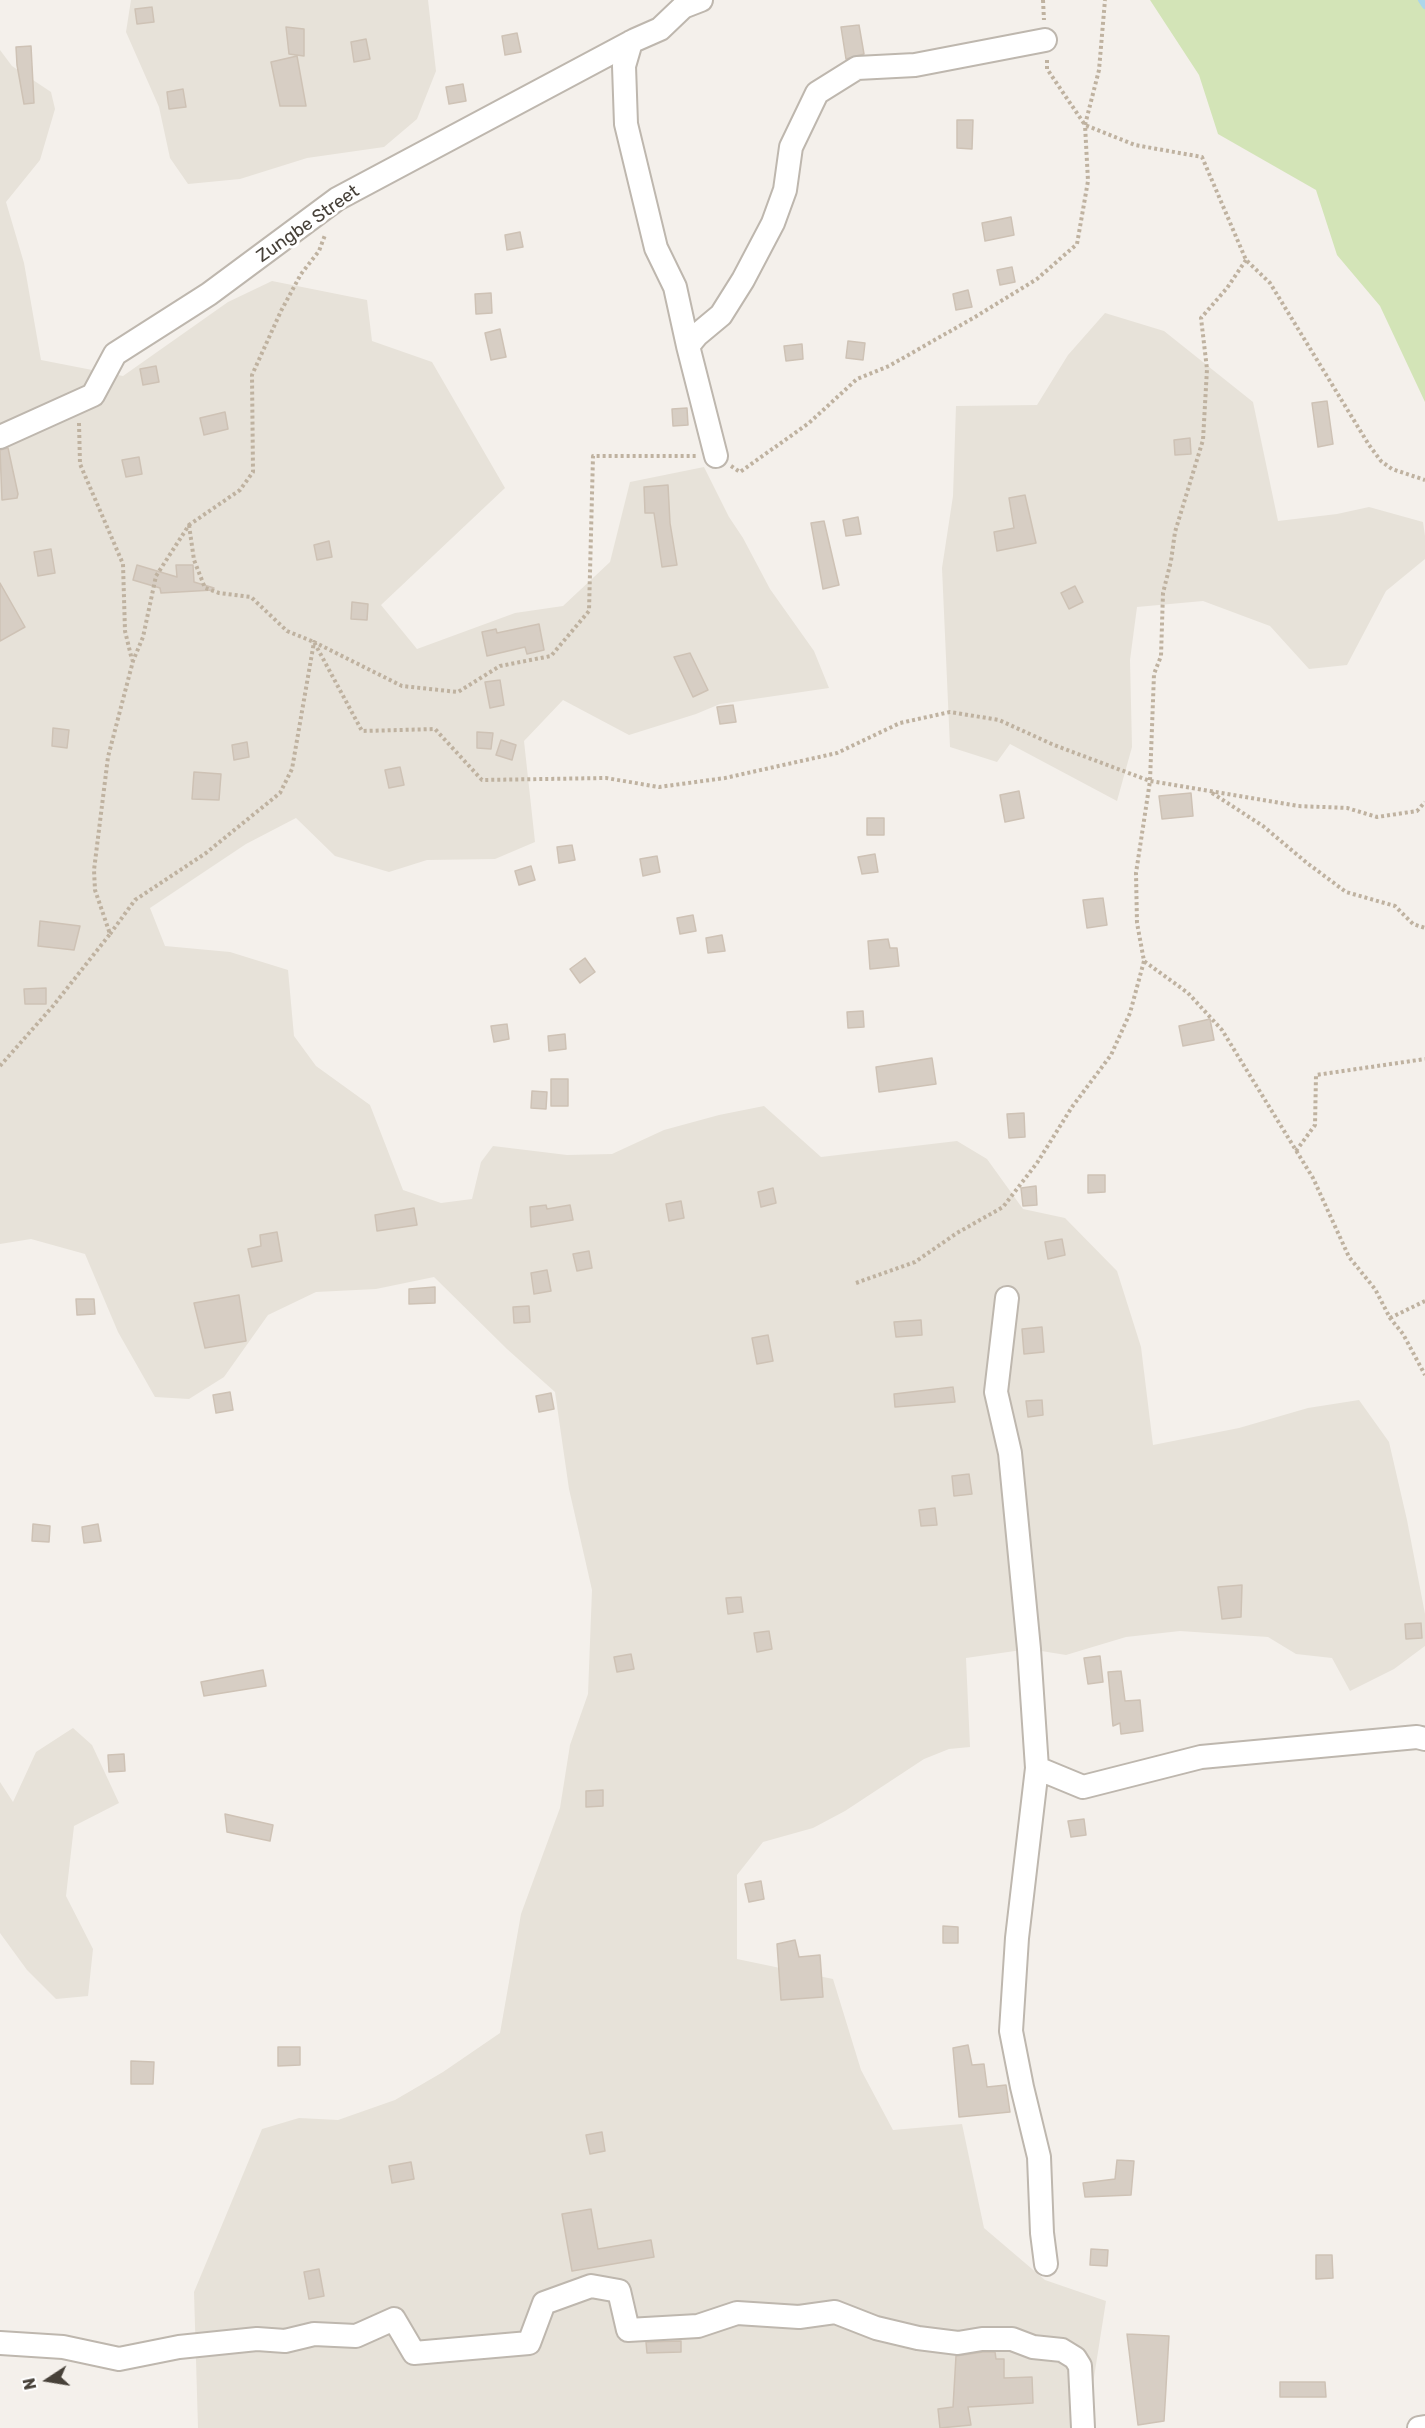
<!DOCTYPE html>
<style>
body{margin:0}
#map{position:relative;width:1425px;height:2428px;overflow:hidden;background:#f4f0eb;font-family:Rubik,sans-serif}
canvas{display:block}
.north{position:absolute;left:18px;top:2350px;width:60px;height:60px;-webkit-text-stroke:4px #fff;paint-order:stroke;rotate:258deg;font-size:16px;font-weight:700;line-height:24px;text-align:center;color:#474139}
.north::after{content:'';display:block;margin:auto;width:21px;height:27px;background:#474139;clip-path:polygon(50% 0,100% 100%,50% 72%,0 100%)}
</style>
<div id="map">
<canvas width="1425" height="2428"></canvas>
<div class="north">N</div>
</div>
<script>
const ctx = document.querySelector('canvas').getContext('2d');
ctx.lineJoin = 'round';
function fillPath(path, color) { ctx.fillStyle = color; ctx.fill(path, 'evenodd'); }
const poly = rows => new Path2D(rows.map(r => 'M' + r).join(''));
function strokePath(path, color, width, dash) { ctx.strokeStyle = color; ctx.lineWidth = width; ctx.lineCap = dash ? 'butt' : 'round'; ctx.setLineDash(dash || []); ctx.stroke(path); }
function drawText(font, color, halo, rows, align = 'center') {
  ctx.font = font + ' Rubik,sans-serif'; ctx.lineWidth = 6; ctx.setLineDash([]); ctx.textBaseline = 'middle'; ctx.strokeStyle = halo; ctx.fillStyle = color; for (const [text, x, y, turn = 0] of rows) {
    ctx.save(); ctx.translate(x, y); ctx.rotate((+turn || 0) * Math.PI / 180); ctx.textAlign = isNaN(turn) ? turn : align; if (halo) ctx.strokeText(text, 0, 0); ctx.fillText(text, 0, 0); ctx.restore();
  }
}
const residential = poly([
 [131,0,428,0,436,71,417,119,384,147,307,158,240,179,188,184,170,158,159,107,126,32],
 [0,50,12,66,51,92,55,109,40,160,6,202,24,263,41,360,123,376,228,302,272,281,367,300,372,341,432,362,505,488,381,605,417,649,515,613,563,606,610,562,630,482,704,467,729,517,743,538,770,589,814,651,829,688,720,704,696,714,629,735,563,700,524,741,535,842,495,859,427,860,389,872,335,856,296,818,246,844,150,908,165,946,230,952,288,970,294,1036,316,1066,370,1105,403,1190,441,1203,472,1199,481,1162,493,1146,567,1155,612,1154,664,1130,719,1115,764,1106,821,1157,957,1141,987,1159,1023,1209,1065,1218,1117,1271,1141,1347,1153,1445,1239,1428,1308,1408,1359,1400,1389,1442,1407,1520,1425,1614,1425,1646,1394,1669,1350,1691,1332,1658,1296,1654,1268,1637,1180,1631,1126,1637,1066,1655,1029,1649,966,1658,970,1747,949,1749,924,1759,845,1811,813,1828,763,1842,737,1875,737,1959,833,1979,861,2070,893,2130,962,2124,984,2228,1045,2280,1106,2301,1086,2428,198,2428,194,2292,262,2129,299,2118,338,2120,395,2100,443,2072,500,2033,521,1914,560,1808,570,1745,588,1694,592,1590,569,1489,555,1392,507,1349,434,1277,376,1289,316,1292,268,1315,224,1377,189,1399,155,1397,118,1332,85,1254,31,1239,0,1244],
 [1105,313,1164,331,1253,402,1278,521,1337,514,1369,507,1423,522,1425,536,1425,559,1386,591,1347,665,1309,669,1270,626,1203,601,1137,607,1130,660,1132,747,1117,801,1010,744,997,762,950,747,942,568,953,496,956,406,1037,405,1068,355],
 [73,1728,92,1745,119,1803,74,1826,66,1896,93,1949,88,1996,56,1999,27,1970,0,1933,0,1782,13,1802,36,1752]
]);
const green = poly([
 [1150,0,1425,0,1425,402,1380,306,1337,255,1316,190,1218,134,1199,75]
]);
const stream = poly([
 [1421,0,1425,6]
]);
const building = poly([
 [152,7,154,22,137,24,135,9,152,7],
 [859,25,864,54,846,59,841,27,859,25],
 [286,27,304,29,304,56,289,54,286,27],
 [517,33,521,52,505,55,502,36,517,33],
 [366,39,370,59,354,62,351,42,366,39],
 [31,46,34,103,24,104,17,65,16,47,31,46],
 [297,56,306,106,280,106,271,62,297,56],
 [463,84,466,101,449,104,446,87,463,84],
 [183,89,186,107,169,109,167,92,183,89],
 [957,120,973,120,972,149,957,148,957,120],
 [1011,217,1014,235,985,241,982,223,1011,217],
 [520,232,523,247,507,250,505,235,520,232],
 [1012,267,1015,282,1000,285,997,270,1012,267],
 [968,290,972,307,956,310,953,294,968,290],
 [491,293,492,313,476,314,475,294,491,293],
 [500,329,506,357,491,360,485,333,500,329],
 [848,341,865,343,863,360,846,358,848,341],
 [802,344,803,359,786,361,784,346,802,344],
 [156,366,159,382,143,385,140,369,156,366],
 [1327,401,1333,444,1318,447,1312,403,1327,401],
 [687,408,688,425,673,426,672,409,687,408],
 [225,412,228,429,204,435,200,418,225,412],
 [1190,438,1191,454,1175,455,1174,440,1190,438],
 [8,448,18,494,17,498,2,500,0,450,8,448],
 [139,457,142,474,126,477,122,460,139,457],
 [668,485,670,523,677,565,662,567,654,513,645,513,644,487,668,485],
 [1025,495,1036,543,997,551,994,532,1014,528,1009,498,1025,495],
 [858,517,861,534,846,536,843,520,858,517],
 [824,521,839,585,823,589,811,523,824,521],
 [329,541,332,557,317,560,314,545,329,541],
 [51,549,55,573,38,576,34,552,51,549],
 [137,565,177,577,176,565,193,565,194,582,214,588,213,590,161,593,160,588,133,580,137,565],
 [0,583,25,627,0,641,0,583],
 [1075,586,1083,602,1069,609,1061,593,1075,586],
 [352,602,368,604,367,620,351,619,352,602],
 [539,624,544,650,527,654,525,647,487,656,482,632,496,629,497,633,539,624],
 [690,653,708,690,693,697,674,657,690,653],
 [500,680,504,705,490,708,485,682,500,680],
 [733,705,736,722,720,724,717,707,733,705],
 [53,728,69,730,67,748,52,746,53,728],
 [477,732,493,733,491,749,477,748,477,732],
 [501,740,516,745,512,760,496,755,501,740],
 [247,742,249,757,234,760,232,745,247,742],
 [400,767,404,785,389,788,385,770,400,767],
 [194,772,221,774,219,800,192,799,194,772],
 [1019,791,1024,818,1005,822,1000,795,1019,791],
 [1191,793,1193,816,1162,819,1159,796,1191,793],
 [867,818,884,818,884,835,867,835,867,818],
 [572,845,575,860,559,863,557,847,572,845],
 [875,854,878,872,862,874,858,857,875,854],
 [657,856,660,872,643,876,640,859,657,856],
 [531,866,535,880,519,885,515,871,531,866],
 [1103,898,1107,925,1087,928,1083,900,1103,898],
 [693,915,696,931,680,934,677,918,693,915],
 [40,921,80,926,74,950,38,946,40,921],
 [722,935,725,951,708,953,706,938,722,935],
 [888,939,890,948,897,948,899,966,870,969,868,941,888,939],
 [585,958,595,972,580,983,570,969,585,958],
 [46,988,46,1004,25,1004,24,989,46,988],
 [863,1011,864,1027,848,1028,847,1012,863,1011],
 [1210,1019,1214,1040,1183,1046,1179,1026,1210,1019],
 [507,1024,509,1039,494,1042,491,1026,507,1024],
 [565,1034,566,1049,549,1051,548,1036,565,1034],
 [932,1058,936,1084,879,1092,876,1067,932,1058],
 [551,1079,568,1079,568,1106,551,1106,551,1079],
 [532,1091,547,1092,546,1109,531,1108,532,1091],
 [1024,1113,1025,1137,1009,1138,1007,1114,1024,1113],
 [1088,1175,1105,1175,1105,1192,1088,1193,1088,1175],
 [1036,1186,1037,1205,1023,1206,1021,1188,1036,1186],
 [773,1188,776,1203,761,1207,758,1192,773,1188],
 [681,1201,684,1218,669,1221,666,1204,681,1201],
 [546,1205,547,1209,570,1205,573,1220,531,1227,530,1207,546,1205],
 [414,1208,417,1225,377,1231,375,1215,414,1208],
 [277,1232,282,1261,252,1267,248,1249,261,1246,260,1235,277,1232],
 [1062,1239,1065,1255,1048,1259,1045,1242,1062,1239],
 [589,1251,592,1268,577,1271,573,1254,589,1251],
 [547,1270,551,1291,534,1294,531,1273,547,1270],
 [435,1287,435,1303,409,1304,409,1289,435,1287],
 [239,1295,246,1341,205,1348,194,1303,239,1295],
 [76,1299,94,1299,95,1314,77,1315,76,1299],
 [529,1306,530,1322,514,1323,513,1307,529,1306],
 [921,1320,922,1335,896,1337,894,1322,921,1320],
 [1042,1327,1044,1352,1024,1354,1022,1329,1042,1327],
 [768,1335,773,1361,757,1364,752,1338,768,1335],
 [953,1387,955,1402,895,1407,894,1394,953,1387],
 [230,1392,233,1410,216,1413,213,1395,230,1392],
 [551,1393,554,1409,539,1412,536,1396,551,1393],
 [1042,1400,1043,1415,1028,1417,1026,1401,1042,1400],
 [969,1474,972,1494,954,1496,952,1476,969,1474],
 [935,1508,937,1525,921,1526,919,1510,935,1508],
 [33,1524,50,1526,49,1542,32,1541,33,1524],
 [98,1524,101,1541,84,1543,82,1527,98,1524],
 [1242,1585,1241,1617,1222,1619,1218,1587,1242,1585],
 [741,1597,743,1612,728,1614,726,1598,741,1597],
 [1421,1623,1422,1638,1406,1639,1405,1624,1421,1623],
 [769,1631,772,1649,757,1652,754,1633,769,1631],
 [631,1654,634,1669,617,1672,614,1657,631,1654],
 [1100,1656,1103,1682,1088,1684,1084,1658,1100,1656],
 [263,1670,266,1686,204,1696,201,1682,263,1670],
 [1121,1671,1125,1701,1140,1700,1143,1731,1121,1734,1120,1723,1113,1726,1108,1672,1121,1671],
 [124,1754,125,1771,109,1772,108,1755,124,1754],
 [603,1790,603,1806,586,1807,586,1791,603,1790],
 [225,1814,273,1825,270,1841,227,1832,225,1814],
 [1084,1819,1086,1835,1071,1837,1068,1821,1084,1819],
 [761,1881,764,1899,749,1902,745,1884,761,1881],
 [943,1926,958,1927,958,1943,943,1943,943,1926],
 [795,1940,799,1957,820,1955,823,1997,781,2000,777,1944,795,1940],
 [968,2045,972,2065,984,2064,987,2087,1006,2085,1010,2112,959,2117,953,2048,968,2045],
 [278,2047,300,2047,300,2065,278,2066,278,2047],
 [131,2061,154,2062,153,2084,131,2084,131,2061],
 [602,2132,605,2151,590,2154,586,2135,602,2132],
 [1117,2160,1134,2161,1131,2195,1085,2197,1083,2183,1115,2179,1117,2160],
 [411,2162,414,2179,392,2183,389,2166,411,2162],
 [591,2209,598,2249,651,2240,654,2257,572,2271,562,2214,591,2209],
 [1091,2249,1108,2250,1107,2266,1090,2265,1091,2249],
 [1316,2255,1332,2255,1333,2278,1316,2279,1316,2255],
 [319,2269,324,2296,309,2299,304,2272,319,2269],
 [1127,2334,1169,2336,1164,2421,1138,2425,1127,2334],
 [681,2341,681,2352,647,2353,646,2342,681,2341],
 [983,2352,995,2352,996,2359,1004,2359,1004,2378,1032,2377,1033,2403,968,2407,971,2425,940,2428,938,2409,953,2407,956,2356,983,2352],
 [1280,2382,1325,2382,1326,2397,1280,2397,1280,2382]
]);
const path = poly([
 [1043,0,1044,20],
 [1047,60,1047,69,1085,125,1135,145,1202,157,1246,260,1270,283,1369,445,1381,461,1392,469,1425,480],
 [1246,260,1227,288,1201,318,1207,369,1203,440,1175,532,1171,561,1163,593,1161,656,1154,674,1150,781,1136,873,1137,923,1144,961,1188,993,1222,1030,1313,1178,1349,1257,1375,1289,1390,1318,1403,1334,1425,1375],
 [79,423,80,464,123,564,125,631,132,660],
 [731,466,740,472,809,423,857,379,889,366,975,317,1037,279,1077,244,1088,181,1085,125,1099,70,1105,0],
 [189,525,194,560,205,588,219,593,251,597,287,631,314,642,362,731,435,729,482,780,606,778,659,787,725,778,837,753,900,723,950,712,999,720,1054,745,1150,781,1298,806,1347,808,1377,817,1417,811,1425,802],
 [1212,793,1263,826,1307,863,1346,892,1395,906,1413,924,1425,928],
 [110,934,135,900,206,853,280,793,292,769,314,642,402,686,458,692,500,666,551,656,589,611,593,456,697,456],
 [0,1066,53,1006,110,934,95,890,94,870,108,757,133,661,143,637,156,576,189,525,240,490,253,472,252,375,281,311,301,274,319,251,325,235],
 [1296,1151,1315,1125,1316,1075,1425,1059],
 [856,1283,915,1262,957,1233,1003,1207,1037,1163,1072,1107,1111,1055,1130,1013,1144,961],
 [1390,1318,1425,1301]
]);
const minor = poly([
 [631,42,624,66,626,124,656,248,675,287,688,346],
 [0,437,93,395,115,354,209,294,337,199,635,40,660,29,683,7,701,0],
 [716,456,688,346,697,335,721,315,743,280,773,223,785,190,791,147,817,93,857,68,915,65,1045,40],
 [1007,1298,996,1392,1010,1453,1029,1649,1037,1768,1017,1938,1011,2031,1022,2087,1039,2157,1042,2233,1046,2264],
 [1037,1768,1083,1787,1201,1757,1417,1737,1425,1739],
 [0,2343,63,2347,119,2359,179,2347,257,2339,285,2341,314,2334,356,2336,394,2319,414,2353,529,2343,544,2303,591,2286,619,2291,628,2330,698,2326,737,2313,799,2317,835,2312,876,2328,918,2338,958,2343,982,2339,1012,2339,1033,2347,1062,2350,1075,2358,1080,2366,1083,2428],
 [1419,2428,1425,2427]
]);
const streetNames = [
 ["Zungbe Street",308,224,-35]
];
fillPath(residential, '#e7e2d9');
fillPath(green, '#d3e4b7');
strokePath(stream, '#add6ea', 6);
fillPath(building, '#d7cec4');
strokePath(building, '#cec2b5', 1.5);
strokePath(minor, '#beb7ae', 26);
strokePath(path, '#bfb2a0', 4, [3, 3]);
strokePath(minor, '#fff', 22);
drawText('18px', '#474139', '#fff', streetNames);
</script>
